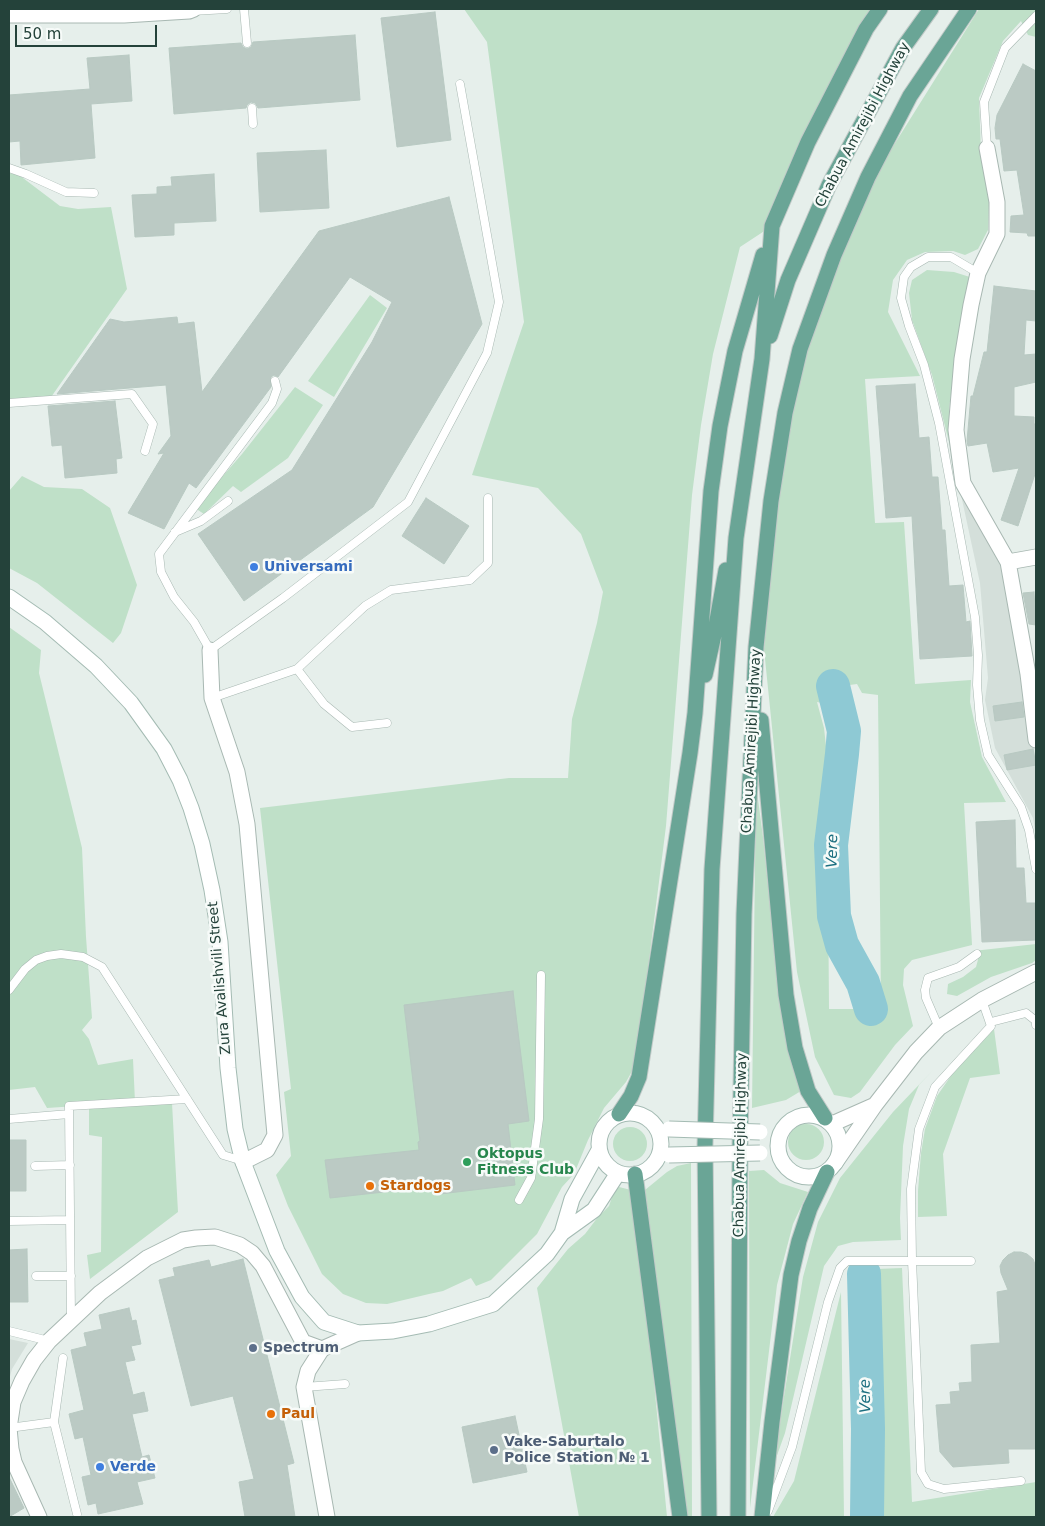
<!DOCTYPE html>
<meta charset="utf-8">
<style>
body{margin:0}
#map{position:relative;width:1045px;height:1526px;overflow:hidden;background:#e6efeb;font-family:"DejaVu Sans",sans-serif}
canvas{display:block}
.frame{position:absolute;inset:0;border:10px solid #24423a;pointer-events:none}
.scale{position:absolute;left:15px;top:25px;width:142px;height:22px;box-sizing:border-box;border:2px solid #24423a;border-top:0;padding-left:6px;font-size:15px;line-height:18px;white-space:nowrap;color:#24423a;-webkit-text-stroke:4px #f7fbf9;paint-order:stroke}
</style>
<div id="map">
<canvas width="1045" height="1526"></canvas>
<div class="frame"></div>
<div class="scale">50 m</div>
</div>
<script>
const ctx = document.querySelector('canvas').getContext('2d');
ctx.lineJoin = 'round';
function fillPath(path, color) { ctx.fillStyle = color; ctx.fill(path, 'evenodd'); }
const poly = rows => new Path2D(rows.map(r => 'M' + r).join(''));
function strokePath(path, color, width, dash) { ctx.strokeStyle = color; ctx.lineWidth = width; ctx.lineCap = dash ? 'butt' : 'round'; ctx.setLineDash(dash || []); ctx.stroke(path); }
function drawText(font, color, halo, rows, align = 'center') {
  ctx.font = font + ' "DejaVu Sans",sans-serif'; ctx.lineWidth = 5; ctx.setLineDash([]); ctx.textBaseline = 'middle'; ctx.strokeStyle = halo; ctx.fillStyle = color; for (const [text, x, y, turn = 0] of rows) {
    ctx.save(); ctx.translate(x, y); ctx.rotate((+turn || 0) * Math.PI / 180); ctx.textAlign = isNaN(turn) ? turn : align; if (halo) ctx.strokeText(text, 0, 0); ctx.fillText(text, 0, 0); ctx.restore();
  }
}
const built = poly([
 [958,481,1000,564,1024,675,1036,762,1036,836,1033,818,995,748,985,700,988,678,980,583],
 [9,1339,28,1343,12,1369,9,1380]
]);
const green = poly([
 [464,9,880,9,772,226,740,247,713,354,701,425,692,495,666,826,636,1064,626,1082,604,1108,588,1140,574,1174,562,1187,537,1234,491,1280,476,1286,471,1278,443,1291,429,1294,387,1304,366,1303,343,1294,322,1274,288,1206,276,1175,291,1156,284,1092,291,1089,260,808,509,778,568,778,572,719,597,623,603,592,581,534,538,488,472,475,524,322,487,42],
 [979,9,1036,9,1036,37,1028,35,1021,21,1003,41,979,98,981,153,989,202,988,230,978,249,965,255,953,251,925,252,907,260,893,280,888,312,920,376,865,379,875,523,904,522,915,684,971,680,970,702,982,757,1006,802,964,803,972,945,912,960,904,969,903,985,913,1026,895,1045,860,1092,851,1098,834,1095,815,1057,797,972,764,649,775,524,792,418,809,338,839,257,872,180],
 [857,684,862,693,878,695,881,1009,829,1009,827,755,824,728,817,702,822,703,820,689],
 [9,173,19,175,60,206,78,209,111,207,127,289,49,400,9,403],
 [927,270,954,272,973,278,960,327,949,409,951,450,932,375,912,320,909,293,912,280],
 [370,295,387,308,334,397,308,381],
 [295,387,323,405,288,458,241,492,233,486,204,514,195,508,242,454],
 [22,476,44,487,82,489,110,508,137,585,121,633,113,643,37,583,9,568,9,491],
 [9,627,41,650,39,673,82,848,86,937,92,1018,82,1030,89,1039,98,1065,133,1059,135,1102,47,1108,35,1087,9,1090],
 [756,784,763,837,779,992,801,1091,786,1100,752,1108],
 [1036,944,1036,960,1032,963,991,977,957,996,947,994,948,984,963,977,976,967,979,956,973,951],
 [994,1029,1000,1074,970,1078,943,1154,947,1216,918,1217,918,1191,921,1153,925,1129,937,1096,955,1070],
 [934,1069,919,1085,909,1109,903,1146,900,1218,901,1240,853,1242,838,1246,824,1266,785,1433,775,1461,782,1409,803,1277,818,1222,840,1178,893,1112],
 [172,1103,178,1212,90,1279,87,1255,101,1252,102,1137,89,1135,89,1109],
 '788 1142a18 18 0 1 1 36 0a18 18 0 1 1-36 0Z',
 '613 1144a17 17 0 1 1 34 0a17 17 0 1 1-34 0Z',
 [691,1163,692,1517,685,1517,645,1190,667,1172,677,1166],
 [764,1170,780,1183,808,1192,793,1224,777,1285,750,1508,749,1171],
 [619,1187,631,1190,638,1217,667,1517,579,1517,537,1288,568,1249,585,1234,598,1217,609,1206,613,1194],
 [902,1268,912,1502,1036,1482,1036,1517,883,1517,876,1269],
 [841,1292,844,1517,773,1517,794,1481]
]);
const river = poly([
 [833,686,844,731,842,754,831,845,834,916,842,945,863,983,871,1009],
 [864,1274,868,1429,867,1517]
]);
const building = poly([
 [435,12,451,140,397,147,381,18,435,12],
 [355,35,360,100,258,108,255,103,251,102,247,105,246,108,174,114,169,48,241,43,243,47,247,49,251,47,253,42,355,35],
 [129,55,132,101,91,104,95,158,21,165,20,141,9,142,9,95,90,89,87,58,129,55],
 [1023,64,1036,71,1036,236,1028,236,1027,233,1010,232,1011,216,1024,215,1017,170,1004,171,1000,139,996,139,995,128,997,115,1023,64],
 [326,150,329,208,260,212,257,153,326,150],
 [214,174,216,221,174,223,174,235,135,237,132,195,157,194,157,187,172,186,171,177,214,174],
 [449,197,482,324,373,507,244,601,198,534,292,470,372,342,392,302,350,277,278,377,274,375,271,377,271,387,196,488,189,483,164,529,128,513,164,453,158,454,171,436,166,385,57,394,110,319,124,322,177,317,178,324,194,322,202,392,319,231,449,197],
 [994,286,1036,291,1036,321,1026,320,1024,355,1036,354,1036,382,1014,387,1014,416,1034,417,1034,424,1036,424,1036,471,1018,526,1001,520,1019,468,993,472,987,443,968,446,967,441,971,396,973,396,984,352,987,352,994,286],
 [915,384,919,438,929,437,932,477,938,477,942,530,945,530,949,586,963,585,966,622,970,621,972,656,920,659,912,516,886,518,876,386,915,384],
 [115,401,122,458,116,459,117,473,65,478,62,445,52,446,48,406,115,401],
 [426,498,469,526,444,564,402,536,426,498],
 [1034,592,1035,607,1036,606,1036,625,1029,624,1023,593,1034,592],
 [1022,702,1024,717,995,721,993,706,1022,702],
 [1033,749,1036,765,1007,770,1004,755,1033,749],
 [1015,820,1016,868,1024,868,1026,903,1035,903,1036,940,982,942,976,822,1015,820],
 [513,991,529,1121,508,1124,515,1185,440,1194,438,1182,402,1187,402,1190,330,1198,325,1160,419,1150,418,1142,420,1141,404,1005,513,991],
 [9,1140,26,1140,26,1191,9,1191,9,1140],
 [27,1249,28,1302,9,1302,9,1250,27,1249],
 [1014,1252,1021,1252,1027,1254,1033,1259,1036,1267,1036,1449,1008,1449,1009,1463,953,1467,940,1452,936,1405,951,1404,950,1392,960,1391,959,1383,972,1382,971,1345,1000,1343,997,1292,1008,1290,1001,1273,1000,1266,1003,1260,1008,1255,1014,1252],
 [243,1259,294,1463,287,1465,295,1517,245,1517,239,1482,254,1479,233,1396,191,1406,159,1280,175,1276,173,1268,209,1260,211,1267,243,1259],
 [129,1308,132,1321,136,1320,141,1344,131,1346,135,1360,125,1362,133,1395,144,1392,148,1411,132,1414,142,1457,149,1455,155,1478,137,1482,143,1504,98,1514,96,1503,88,1505,82,1477,91,1475,83,1437,75,1439,69,1414,84,1410,71,1350,87,1346,84,1333,102,1329,99,1315,129,1308],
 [515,1416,527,1472,473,1483,462,1427,515,1416],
 [9,1477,24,1508,9,1517,9,1477]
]);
const service = poly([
 [244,9,247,43],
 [192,11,227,9],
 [252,108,253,124],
 [987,148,984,102,1005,48,1036,16],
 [9,168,26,174,66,192,94,193],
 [978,273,951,257,928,257,911,267,904,277,901,298,909,326,924,365,939,423,975,617,978,655,977,685,980,720,988,755,1021,807,1029,830,1036,869],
 [275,381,277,389,272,403,159,554,161,572,174,597,194,622,210,650,283,598,408,502,487,353,499,302,460,84],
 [9,403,132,394,153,424,145,451],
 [175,532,201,521,228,501],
 [297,669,324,704,352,727,387,723],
 [212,698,297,669,365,606,391,590,470,580,488,563,488,498],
 [9,990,25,969,36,960,47,956,61,954,83,957,102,967,223,1155,243,1161],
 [982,1000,991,1026,935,1087,919,1129,911,1189,912,1260,921,1472,928,1484,944,1489,1021,1481],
 [991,1022,1026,1013,1036,1021,1036,1025],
 [939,1028,926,998,925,990,928,978,959,967,977,954],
 [9,1119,69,1114],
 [35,1166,70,1165],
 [519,1200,531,1178,539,1119,541,975],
 [9,1221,70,1220],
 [36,1276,71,1276],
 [71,1319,69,1106,187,1099],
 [9,1331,49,1341],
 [63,1358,54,1422,77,1514],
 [304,1387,345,1384],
 [9,1428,54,1422],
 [768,1511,792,1447,828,1302,840,1268,847,1261,971,1261]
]);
const minor = poly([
 [9,15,124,15,189,11,194,9],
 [987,148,997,202,997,234,978,273,971,305,962,359,956,430,963,483,1008,562,1028,674,1036,740],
 [1008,562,1036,557],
 [210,650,212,698,237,772,247,824,275,1135,267,1150,243,1162],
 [322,1349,308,1371,304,1387,327,1517]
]);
const tertiary = poly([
 [832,1124,875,1105],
 [835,1163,875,1105,916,1052,939,1028,982,1000,1036,972],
 [39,1517,14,1462,11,1449,9,1428,13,1402,22,1381,34,1360,49,1341,100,1293,147,1258,183,1240,196,1238,215,1237,240,1245,252,1253,263,1266,303,1342,322,1349,358,1333]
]);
const secondary = poly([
 [9,597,45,622,96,666,131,703,164,749,180,780,191,808,202,844,212,890,220,942,228,1068,235,1129,243,1162,277,1251,302,1297,324,1322,358,1333,393,1331,429,1324,493,1304,547,1254,562,1233,594,1210,618,1173],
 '599 1144a31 31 0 1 1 62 0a31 31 0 1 1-62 0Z',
 '778 1146a31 31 0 1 1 62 0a31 31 0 1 1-62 0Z',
 [562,1233,572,1199,599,1150]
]);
const primary = poly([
 [770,336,788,280,829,185,903,48,931,9],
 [705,675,716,626,726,570],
 [761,720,786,995,795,1048,808,1091,825,1118],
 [619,1114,631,1096,639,1077,690,753,695,713,711,491,720,426,735,351,763,255],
 [635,1174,680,1517],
 [709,1517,705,1145,712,869,736,538,762,359,772,226,808,142,866,29,880,9],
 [738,1517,740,1145,744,914,756,647,771,501,785,413,800,349,834,255,868,177,910,96,969,9],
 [762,1517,772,1422,791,1275,799,1241,810,1208,827,1172]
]);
const secondaryBridge = poly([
 [669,1129,760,1132],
 [669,1155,760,1153]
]);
const markers = [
 [254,567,5,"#3f7fe0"],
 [467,1162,5,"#2e9e5b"],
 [370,1186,5,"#e8710a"],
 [253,1348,5,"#5c6f8a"],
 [271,1414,5,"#e8710a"],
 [494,1450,5,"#5c6f8a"],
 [100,1467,5,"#3f7fe0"]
];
const streetNames = [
 ["Chabua Amirejibi Highway",863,125,-62],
 ["Chabua Amirejibi Highway",752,741,-87],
 ["Zura Avalishvili Street",220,978,-95],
 ["Chabua Amirejibi Highway",741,1145,-89]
];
const shopNames = [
 ["Universami",264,567],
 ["Verde",110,1467]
];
const leisureNames = [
 ["Oktopus",477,1154],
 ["Fitness Club",477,1170]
];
const foodNames = [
 ["Stardogs",380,1186],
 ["Paul",281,1414]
];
const serviceNames = [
 ["Spectrum",263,1348],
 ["Vake-Saburtalo",504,1442],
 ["Police Station № 1",504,1458]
];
const waterNames = [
 ["Vere",833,851,-89],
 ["Vere",866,1396,-91]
];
fillPath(built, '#d4dfda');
fillPath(green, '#bfe0c8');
strokePath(river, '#8ec9d4', 34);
fillPath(building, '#bbcac4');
strokePath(building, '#b8c9c2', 1);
strokePath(service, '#a8b8b2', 9);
strokePath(minor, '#a8b8b2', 17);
strokePath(tertiary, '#a8b8b2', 17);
strokePath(secondary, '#a4bbb3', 17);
strokePath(primary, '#c2cac8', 17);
strokePath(service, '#fff', 8);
strokePath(minor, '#fff', 15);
strokePath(tertiary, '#fff', 15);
strokePath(secondary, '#fff', 15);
strokePath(primary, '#6aa596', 15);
strokePath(secondaryBridge, '#a4bbb3', 17, []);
strokePath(secondaryBridge, '#fff', 15);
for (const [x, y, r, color] of markers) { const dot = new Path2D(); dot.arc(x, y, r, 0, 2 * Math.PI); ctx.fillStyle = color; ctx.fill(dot); strokePath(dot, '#f7fbf9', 2); }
drawText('14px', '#24423a', '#f7fbf9', streetNames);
drawText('bold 14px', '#366cbe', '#f7fbf9', shopNames, 'left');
drawText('bold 14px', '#27864d', '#f7fbf9', leisureNames, 'left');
drawText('bold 14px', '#c56008', '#f7fbf9', foodNames, 'left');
drawText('bold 14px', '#4e5e75', '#f7fbf9', serviceNames, 'left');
drawText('italic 15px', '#1c6f80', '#f7fbf9', waterNames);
</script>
